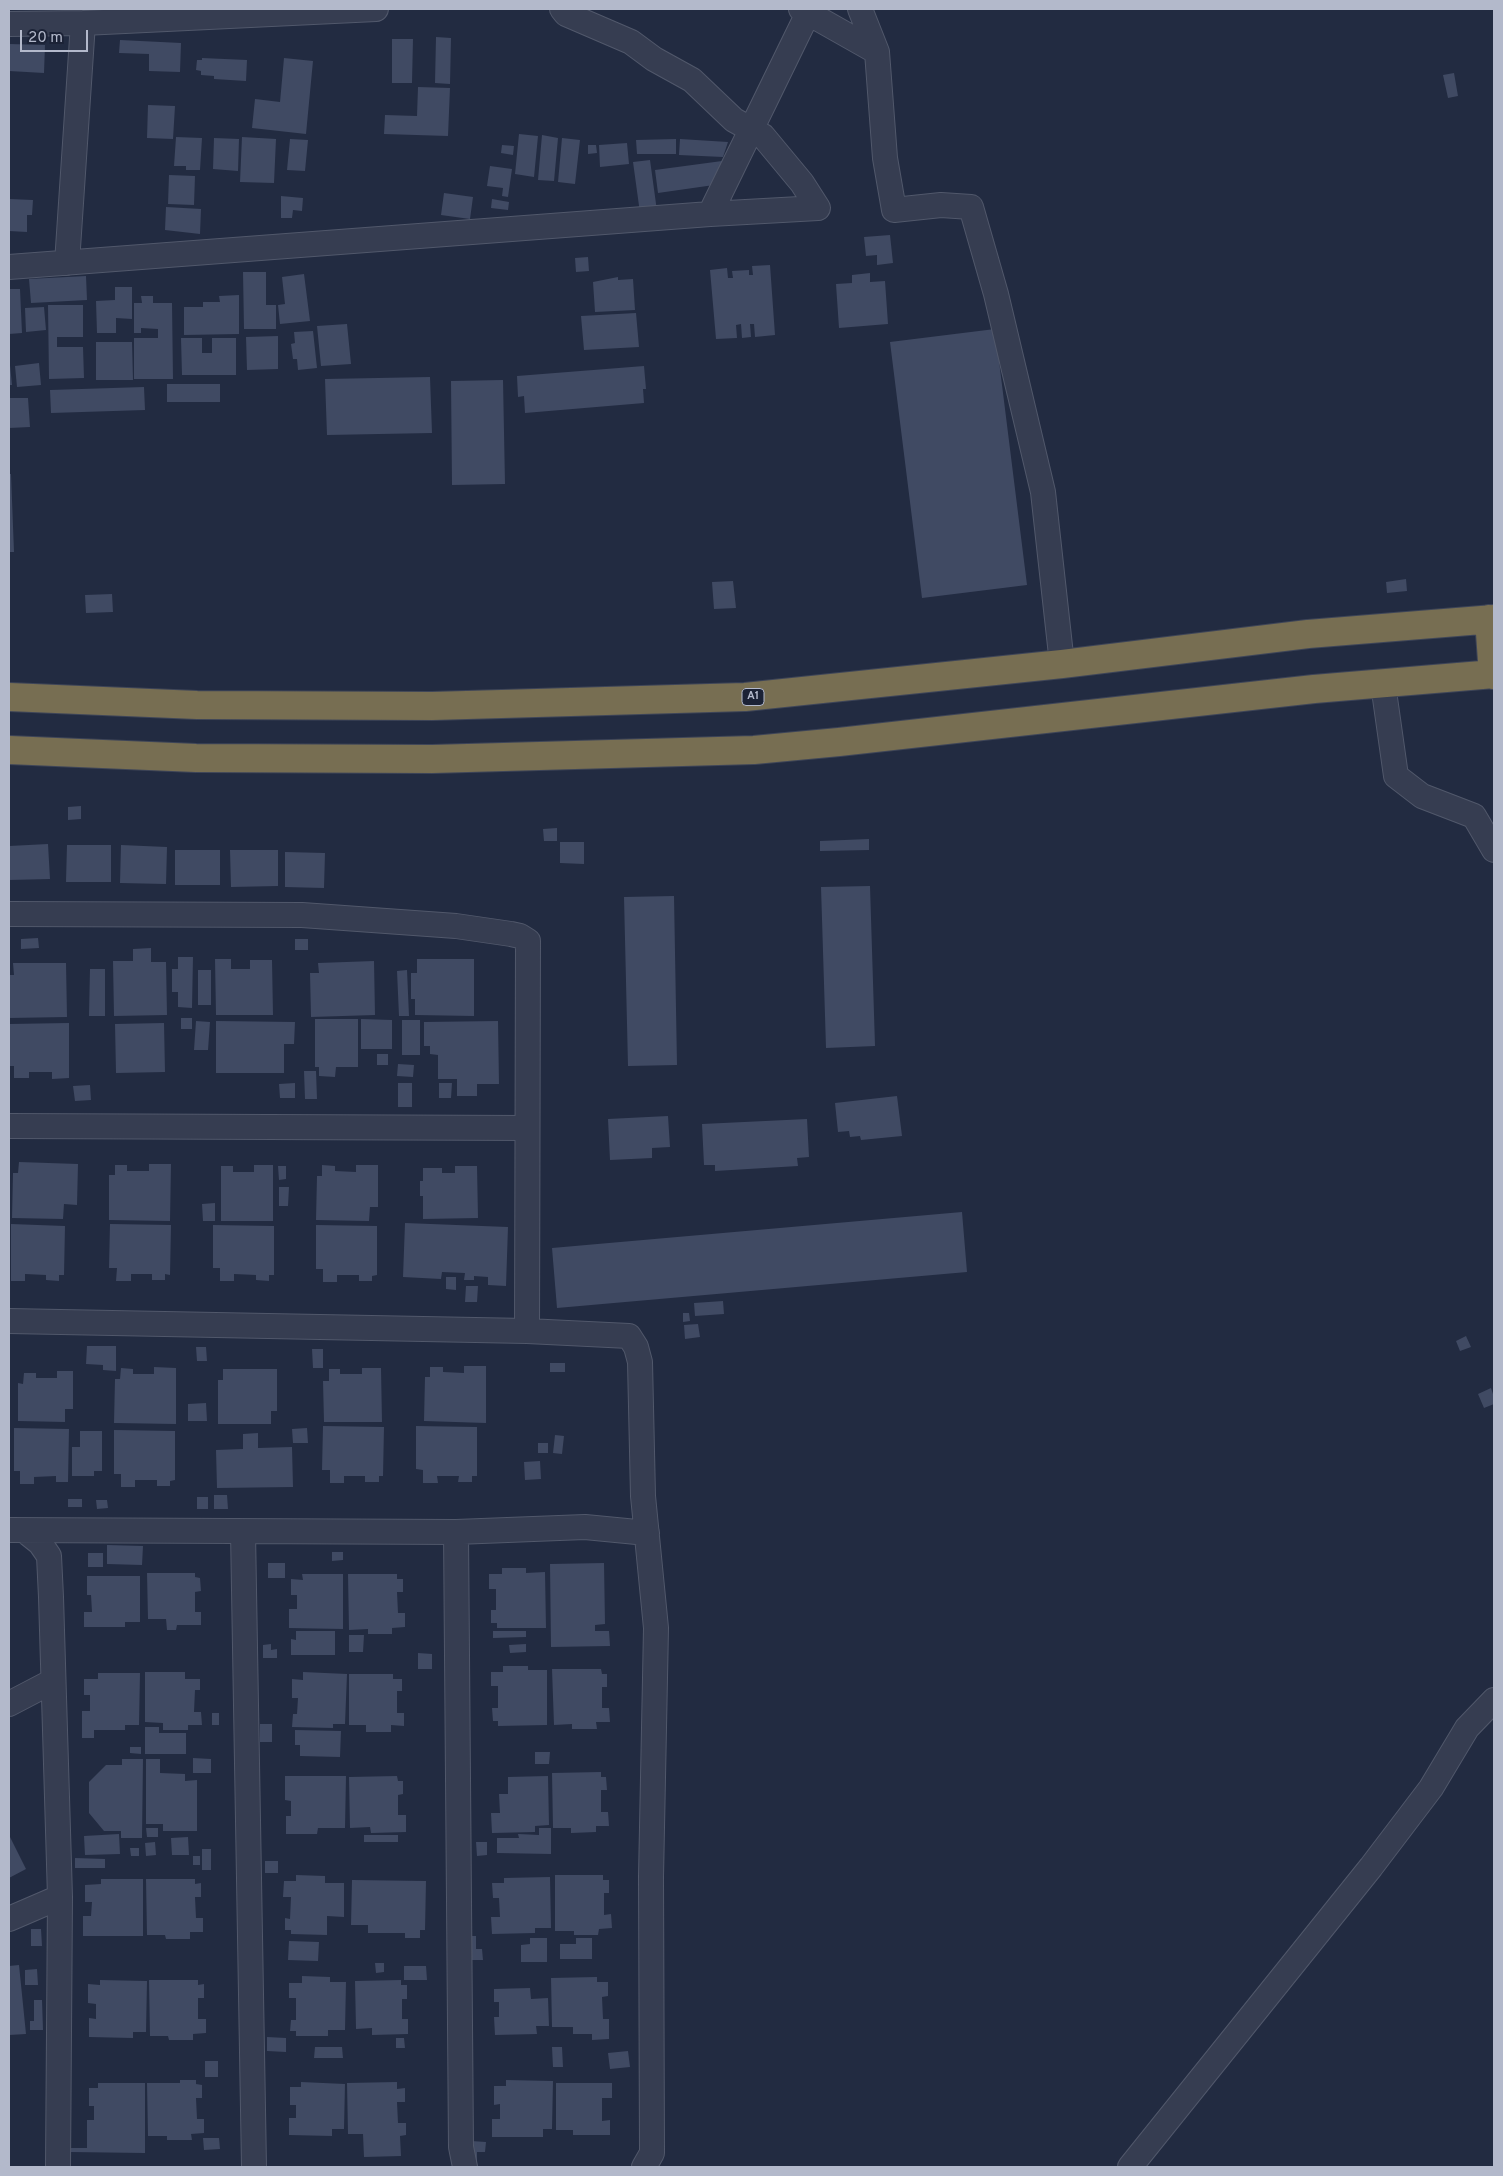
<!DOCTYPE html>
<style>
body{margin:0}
#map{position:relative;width:1503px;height:2176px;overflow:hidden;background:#222b41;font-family:Overpass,sans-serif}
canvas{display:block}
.frame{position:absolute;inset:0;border:10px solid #b3b9cb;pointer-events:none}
.scale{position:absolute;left:20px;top:30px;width:68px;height:22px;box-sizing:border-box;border:2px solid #b3b9cb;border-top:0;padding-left:6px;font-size:15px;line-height:18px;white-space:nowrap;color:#b3b9cb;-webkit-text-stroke:4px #1b2236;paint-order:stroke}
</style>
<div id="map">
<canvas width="1503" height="2176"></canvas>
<div class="frame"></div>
<div class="scale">20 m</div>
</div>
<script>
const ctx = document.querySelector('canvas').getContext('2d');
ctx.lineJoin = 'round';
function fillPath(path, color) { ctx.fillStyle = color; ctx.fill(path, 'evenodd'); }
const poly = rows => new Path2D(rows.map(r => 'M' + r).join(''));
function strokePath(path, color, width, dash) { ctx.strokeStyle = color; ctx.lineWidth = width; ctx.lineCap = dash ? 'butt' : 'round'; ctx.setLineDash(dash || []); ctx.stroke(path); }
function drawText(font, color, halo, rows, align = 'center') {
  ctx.font = font + ' Overpass,sans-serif'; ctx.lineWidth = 4; ctx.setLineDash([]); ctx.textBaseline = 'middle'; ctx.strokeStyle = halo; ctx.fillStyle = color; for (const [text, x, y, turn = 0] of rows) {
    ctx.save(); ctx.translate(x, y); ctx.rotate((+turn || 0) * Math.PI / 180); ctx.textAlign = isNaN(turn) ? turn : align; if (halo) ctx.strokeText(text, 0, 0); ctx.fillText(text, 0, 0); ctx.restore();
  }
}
const building = poly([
 [436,37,451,38,450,84,435,83],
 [392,39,413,39,412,83,392,83],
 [120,40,181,43,180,72,149,71,149,54,119,53],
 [9,44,45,45,44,73,9,71],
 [202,58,247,60,246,81,214,79,214,76,201,75,201,71,196,70,197,60,202,60],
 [284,58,313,61,306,134,252,128,255,99,280,102],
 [1454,73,1458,96,1448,98,1443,75],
 [418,87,450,88,448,136,384,134,385,115,417,116],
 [148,105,175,106,173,139,147,138],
 [519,134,538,136,534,177,515,174],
 [542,135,558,138,554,181,538,180],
 [176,137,202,138,200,170,186,170,186,166,174,166],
 [242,137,276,139,274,183,240,182],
 [214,138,239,139,238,171,213,169],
 [562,138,580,140,575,184,558,182],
 [290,139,308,140,305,171,287,170],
 [676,139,676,154,637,154,636,140],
 [680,139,728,142,723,157,679,155],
 [627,143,629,164,600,167,599,145],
 [502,145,514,146,513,155,501,153],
 [588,145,596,145,597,153,588,154],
 [650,160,657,211,640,213,633,162],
 [722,161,714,185,658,193,655,170],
 [490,166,512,169,508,197,502,196,503,188,487,186],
 [169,175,195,176,194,205,168,204],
 [444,193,473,197,470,219,441,215],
 [281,196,303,198,302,211,293,210,292,218,281,218],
 [9,199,33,200,32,215,27,215,27,232,9,231],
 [492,199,509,202,508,210,491,208],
 [166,207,201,209,200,234,165,230],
 [890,235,893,263,877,265,877,255,866,256,864,237],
 [588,257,589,271,576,272,575,258],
 [770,265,775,335,755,337,754,324,750,324,751,337,742,338,741,324,736,325,737,338,716,339,710,270,727,268,728,278,733,278,732,271,749,270,749,275,753,275,752,266],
 [243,272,266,272,266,305,276,305,276,329,244,329],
 [870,273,870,282,885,281,888,324,839,328,836,284,852,283,852,275],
 [304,274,310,321,280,324,278,305,285,304,282,277],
 [86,276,87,300,31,303,29,279],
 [618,277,618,280,633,279,635,310,595,312,593,282],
 [115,287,132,287,132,319,116,318,116,333,97,333,96,301,115,300],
 [9,289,20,289,22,333,9,334],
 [239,295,239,334,184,335,184,307,203,307,203,302,220,302,219,296],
 [141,296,153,296,153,303,172,303,173,379,134,379,134,338,158,338,158,329,141,328,141,333,134,333,134,303,142,303],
 [48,305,83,305,83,337,57,337,57,347,83,347,84,378,49,379],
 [44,307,46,330,26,332,25,308],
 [636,313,639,347,584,350,581,316],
 [347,324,351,364,321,366,317,326],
 [995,329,1027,585,922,598,890,342],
 [313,331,317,368,298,370,297,359,293,359,291,344,295,343,294,332],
 [278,336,278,369,247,370,246,337],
 [181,338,202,338,202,353,212,353,212,338,236,338,236,375,182,375],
 [96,342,132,342,133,380,96,380],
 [39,363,41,385,17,387,15,366],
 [9,365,10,365,12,385,9,385],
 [644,366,646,389,643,389,644,403,525,413,524,396,518,397,517,376],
 [430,377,432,433,327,435,325,379],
 [503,380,505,484,452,485,451,381],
 [167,384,220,384,220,402,167,402],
 [144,387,145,410,51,413,50,390],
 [9,398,28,398,30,427,9,428],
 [9,474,11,474,14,552,9,552],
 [1406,579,1407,591,1387,593,1386,582],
 [733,581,736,608,714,609,712,582],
 [112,594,113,612,86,613,85,595],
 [81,806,81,819,68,820,68,807],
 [557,828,557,841,544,841,543,829],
 [869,839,869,850,820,851,820,841],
 [560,842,584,842,584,864,560,863],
 [48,844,50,879,9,880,9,846],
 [67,845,111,845,111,882,66,882],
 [121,845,167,847,166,884,120,883],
 [175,850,220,850,220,885,175,885],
 [230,850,278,850,278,886,231,887],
 [285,852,325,853,324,888,285,887],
 [870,886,875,1046,826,1048,821,887],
 [674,896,677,1065,628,1066,624,897],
 [38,938,39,948,21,949,21,939],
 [295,939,308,939,308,950,295,950],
 [151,948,151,962,166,962,167,1015,114,1016,113,961,133,961,133,949],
 [178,957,193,957,192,1008,178,1007,178,992,172,992,172,969,178,969],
 [215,959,231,959,231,969,250,969,250,960,272,960,273,1015,216,1015],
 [417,959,474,959,474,1016,415,1015,415,999,411,999,411,973,417,973],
 [374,961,375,1015,311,1017,310,973,319,973,318,963],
 [13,963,66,963,67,1017,9,1018,9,975,14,975],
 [90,969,105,969,105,1016,89,1016],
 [198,970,211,970,211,1005,198,1005],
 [407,970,409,1016,399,1016,397,971],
 [181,1018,192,1018,192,1029,181,1029],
 [315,1019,358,1019,358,1067,336,1067,335,1077,319,1076,319,1067,315,1067],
 [361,1019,392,1020,392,1049,361,1049],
 [402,1020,420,1020,420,1055,402,1055],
 [196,1021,210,1022,208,1050,194,1050],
 [216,1021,295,1022,294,1044,284,1044,284,1073,216,1073],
 [498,1021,499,1084,477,1084,477,1096,457,1096,457,1079,438,1079,438,1055,430,1054,430,1046,424,1046,424,1022],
 [69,1023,69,1078,52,1079,52,1072,29,1072,29,1078,14,1078,14,1066,9,1066,9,1024],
 [164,1023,165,1072,116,1073,115,1024],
 [377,1054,388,1054,388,1065,377,1065],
 [398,1064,414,1065,413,1077,397,1076],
 [304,1071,316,1071,317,1099,305,1099],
 [295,1083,295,1098,280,1098,279,1084],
 [398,1083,412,1083,412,1107,398,1107],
 [439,1083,452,1083,451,1098,439,1098],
 [90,1085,91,1100,75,1101,73,1086],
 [897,1096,902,1136,861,1140,860,1136,850,1137,849,1131,838,1132,835,1103],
 [668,1116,670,1147,652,1148,652,1158,610,1160,608,1119],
 [807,1119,809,1157,797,1158,798,1166,715,1171,715,1165,704,1165,702,1124],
 [19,1162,78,1164,77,1205,64,1204,63,1219,12,1218,13,1173,18,1173],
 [149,1164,171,1164,170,1221,109,1220,109,1175,115,1175,115,1165,127,1165,127,1171,149,1171],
 [254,1165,273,1165,273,1221,221,1221,221,1166,233,1166,233,1172,254,1172],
 [322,1165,335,1166,335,1171,356,1172,356,1165,378,1165,378,1207,370,1207,369,1221,316,1220,317,1176,322,1176],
 [278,1166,286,1166,286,1179,279,1180],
 [455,1166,477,1166,478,1218,423,1219,423,1196,420,1196,420,1181,423,1181,423,1168,442,1168,442,1173,455,1173],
 [279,1187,289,1187,288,1206,279,1206],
 [215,1203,215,1221,203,1221,202,1204],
 [962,1212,967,1272,557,1308,552,1248],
 [405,1223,508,1227,506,1286,488,1285,488,1277,474,1276,474,1280,464,1280,465,1273,442,1272,441,1279,403,1277],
 [11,1224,65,1226,64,1275,59,1275,59,1281,46,1280,46,1275,25,1274,25,1281,11,1281],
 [110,1224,171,1225,170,1275,165,1274,165,1280,152,1280,152,1274,131,1274,131,1281,116,1281,117,1268,109,1268],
 [213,1225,274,1226,274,1275,269,1275,269,1281,256,1280,256,1275,234,1274,234,1281,220,1281,220,1268,213,1268],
 [316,1225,377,1226,377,1275,372,1276,372,1281,359,1281,359,1275,337,1275,337,1282,323,1282,323,1269,316,1269],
 [446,1277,456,1277,456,1290,446,1289],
 [466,1286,478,1286,477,1302,465,1302],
 [723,1301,724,1314,695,1316,694,1303],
 [683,1313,689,1313,690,1321,683,1322],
 [698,1324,700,1337,685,1339,684,1325],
 [1466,1336,1471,1347,1460,1351,1456,1341],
 [87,1346,116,1346,116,1371,103,1370,103,1365,86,1364],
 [196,1347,206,1347,207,1361,197,1361],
 [312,1349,323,1349,323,1368,313,1368],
 [550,1363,565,1363,565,1372,550,1372],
 [464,1366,486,1366,486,1423,424,1421,425,1377,430,1377,430,1367,443,1367,443,1372,464,1373],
 [154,1367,176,1368,176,1424,114,1423,115,1379,120,1379,121,1368,133,1369,133,1374,154,1374],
 [362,1368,381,1368,382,1422,324,1422,323,1381,329,1381,329,1369,340,1369,340,1374,362,1374],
 [223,1369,277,1369,277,1411,271,1411,271,1424,218,1424,218,1380,223,1380],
 [57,1371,73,1371,73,1409,65,1409,65,1422,18,1421,18,1383,23,1384,24,1373,36,1373,36,1378,57,1378],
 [1491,1388,1494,1397,1494,1404,1484,1408,1478,1394],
 [206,1403,207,1421,188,1421,188,1404],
 [323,1426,384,1427,383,1476,379,1476,379,1482,365,1482,365,1476,344,1476,344,1483,330,1483,330,1470,322,1470],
 [416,1426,477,1427,477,1476,472,1476,472,1482,458,1482,459,1476,437,1476,438,1483,423,1483,423,1470,416,1469],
 [14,1428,69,1429,68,1482,56,1482,56,1476,34,1477,34,1484,20,1484,20,1471,14,1471],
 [307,1428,308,1443,293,1443,292,1429],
 [114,1430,175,1431,175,1480,170,1481,170,1486,157,1486,157,1480,135,1480,135,1487,121,1487,121,1474,114,1474],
 [80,1431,102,1431,102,1471,94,1471,94,1476,72,1476,72,1447,80,1447],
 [258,1433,258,1448,292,1447,293,1487,217,1488,216,1450,243,1449,243,1434],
 [555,1435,564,1436,562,1454,553,1453],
 [538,1443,548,1443,548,1453,538,1453],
 [540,1461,541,1479,525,1480,524,1462],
 [214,1495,227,1495,228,1509,214,1509],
 [197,1497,208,1497,208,1509,197,1509],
 [68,1499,82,1499,82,1507,68,1507],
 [96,1500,107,1500,108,1508,97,1509],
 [107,1545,143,1546,142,1565,107,1564],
 [332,1552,343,1552,343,1560,332,1561],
 [88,1553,103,1553,103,1567,88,1567],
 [268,1563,285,1563,285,1578,268,1578],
 [604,1563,605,1624,595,1625,595,1631,609,1631,610,1646,551,1647,550,1564],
 [502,1568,526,1568,526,1573,545,1572,546,1628,497,1628,497,1623,491,1623,491,1610,496,1610,496,1589,489,1589,489,1574,502,1574],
 [147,1573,195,1573,195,1577,200,1578,201,1591,195,1592,195,1612,201,1612,201,1625,177,1625,176,1630,167,1630,166,1619,148,1619],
 [302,1574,343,1574,343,1629,289,1628,289,1609,297,1609,297,1595,291,1595,291,1579,303,1580],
 [348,1574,397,1574,397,1579,403,1579,403,1592,397,1592,398,1613,405,1613,405,1627,392,1628,392,1634,368,1634,368,1629,349,1630],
 [87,1576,140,1576,140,1622,125,1622,125,1627,84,1627,84,1612,92,1612,91,1595,87,1595],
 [296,1631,335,1631,335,1655,291,1655,291,1639,296,1640],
 [493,1631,526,1631,526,1637,493,1638],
 [349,1635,364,1635,363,1652,349,1652],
 [271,1644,271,1650,277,1649,277,1658,263,1658,263,1645],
 [526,1644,526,1652,510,1653,509,1645],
 [418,1653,432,1654,432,1669,418,1669],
 [503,1666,528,1666,528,1670,547,1670,547,1725,498,1726,498,1721,493,1721,492,1708,498,1708,498,1686,491,1686,491,1672,503,1672],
 [552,1669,601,1669,602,1674,607,1674,607,1687,602,1687,602,1708,609,1708,610,1722,596,1722,597,1729,572,1729,572,1724,554,1725],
 [145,1672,185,1672,185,1679,200,1679,200,1690,195,1690,194,1712,201,1712,202,1725,188,1725,188,1730,163,1730,163,1723,145,1722],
 [303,1672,347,1674,345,1724,333,1724,333,1728,292,1727,293,1714,297,1714,298,1698,292,1698,292,1679,303,1680],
 [98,1673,140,1673,139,1725,125,1725,125,1730,94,1730,94,1738,82,1738,82,1711,90,1711,90,1695,84,1695,84,1679,98,1679],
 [349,1674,393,1674,393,1679,402,1679,402,1691,397,1691,397,1713,404,1713,404,1726,391,1725,391,1732,366,1732,366,1725,349,1725],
 [212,1713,219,1713,219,1725,212,1725],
 [260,1724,272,1724,272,1742,260,1742],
 [145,1727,159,1727,159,1733,186,1733,186,1754,145,1754],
 [295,1730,341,1731,340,1757,300,1756,300,1745,295,1745],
 [130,1747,141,1747,141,1754,130,1753],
 [535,1752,550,1752,549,1764,535,1764],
 [193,1758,211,1759,211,1773,193,1773],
 [122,1759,143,1759,142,1838,121,1838,121,1831,104,1831,89,1813,89,1782,106,1765,122,1765],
 [146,1759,160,1759,160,1773,185,1774,185,1781,197,1780,197,1831,163,1831,163,1824,146,1824],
 [601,1772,601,1777,606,1777,607,1790,601,1790,601,1812,608,1812,609,1826,596,1826,596,1832,571,1833,571,1828,553,1828,552,1773],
 [285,1776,346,1776,345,1828,318,1828,317,1834,286,1834,286,1816,291,1816,291,1801,285,1800],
 [397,1776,398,1781,403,1781,403,1794,398,1795,398,1815,406,1815,406,1832,371,1833,370,1827,350,1828,349,1777],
 [548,1776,549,1825,535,1826,535,1832,492,1833,491,1813,500,1813,499,1794,508,1794,508,1777],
 [146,1828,158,1828,158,1837,147,1837],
 [539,1828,551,1828,551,1854,497,1853,497,1838,519,1838,518,1834,539,1835],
 [119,1834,120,1854,85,1855,84,1836],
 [9,1835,26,1869,9,1878],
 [364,1835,398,1835,398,1842,364,1842],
 [188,1837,189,1855,172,1855,171,1838],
 [155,1842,156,1855,146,1856,145,1843],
 [476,1842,487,1842,487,1855,477,1856],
 [130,1848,139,1848,139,1856,131,1856],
 [202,1849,211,1849,211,1870,202,1870],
 [193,1856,200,1856,200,1865,193,1865],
 [75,1858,105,1859,105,1868,75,1868],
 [265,1861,278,1861,278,1873,265,1873],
 [296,1875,325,1876,325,1883,344,1883,344,1917,327,1916,327,1935,291,1934,291,1930,285,1930,285,1918,290,1919,291,1897,283,1897,284,1881,296,1881],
 [555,1875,603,1875,603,1880,609,1880,609,1893,604,1893,604,1915,611,1914,612,1928,599,1929,598,1935,574,1935,574,1931,555,1931],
 [550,1877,551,1928,535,1928,535,1933,492,1934,491,1917,500,1917,499,1898,493,1898,492,1883,504,1883,504,1878],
 [101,1879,143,1879,143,1936,83,1936,83,1916,91,1916,92,1902,85,1902,85,1885,101,1884],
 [146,1879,195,1879,195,1884,201,1883,201,1897,195,1897,196,1918,203,1918,203,1932,190,1932,190,1939,166,1939,165,1935,147,1935],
 [352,1880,426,1881,425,1930,420,1930,420,1938,405,1938,405,1933,368,1933,368,1925,351,1925],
 [31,1929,41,1929,42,1946,31,1946],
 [465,1936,476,1936,476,1949,482,1949,483,1960,472,1960,472,1952,465,1952],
 [530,1938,547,1938,547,1962,521,1962,521,1945,530,1944],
 [576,1938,592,1938,592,1959,560,1959,560,1944,576,1944],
 [289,1941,319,1942,318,1961,288,1960],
 [375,1963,384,1963,384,1972,376,1973],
 [19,1965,26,2034,9,2035,9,1966],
 [404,1966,426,1966,427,1980,404,1980],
 [37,1969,38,1985,25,1985,25,1970],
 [302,1976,330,1977,330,1982,346,1982,345,2030,328,2030,328,2036,296,2036,296,2031,290,2031,291,2020,296,2020,296,1998,289,1998,289,1983,302,1983],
 [597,1977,597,1982,608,1982,608,1996,602,1997,603,2019,609,2019,609,2039,592,2040,592,2034,573,2034,573,2027,552,2027,551,1978],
 [100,1980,147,1981,146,2032,133,2032,133,2038,89,2037,89,2018,96,2019,96,2004,88,2003,88,1984,100,1985],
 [149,1980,198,1980,198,1985,204,1984,204,1998,198,1998,198,2019,206,2019,206,2033,193,2034,193,2040,169,2040,168,2036,150,2036],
 [401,1980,401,1985,407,1985,407,1999,402,1999,402,2019,408,2019,408,2034,372,2035,372,2028,356,2029,355,1981],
 [530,1988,531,1999,548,1998,549,2026,536,2026,537,2034,495,2035,494,2017,499,2017,499,2002,494,2002,494,1989],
 [34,2000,42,2000,43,2030,30,2030,30,2021,34,2021],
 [267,2037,286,2038,286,2052,267,2051],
 [396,2038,404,2038,405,2048,396,2048],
 [315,2047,342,2047,343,2058,314,2058],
 [552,2047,562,2047,563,2067,553,2067],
 [628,2051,630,2067,610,2069,608,2053],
 [205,2061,218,2061,218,2077,205,2077],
 [180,2080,196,2080,196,2084,202,2085,202,2098,196,2098,197,2119,204,2119,204,2133,191,2134,192,2140,167,2140,167,2136,148,2136,147,2083,180,2083],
 [506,2080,553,2081,552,2129,543,2129,543,2137,492,2137,492,2119,500,2119,500,2104,494,2105,494,2086,506,2086],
 [301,2082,345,2084,344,2129,332,2129,332,2136,289,2135,289,2118,296,2118,296,2105,290,2105,290,2087,301,2087],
 [397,2082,397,2089,405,2088,405,2102,397,2102,398,2123,406,2123,406,2135,400,2136,401,2156,364,2157,363,2134,348,2134,347,2083],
 [98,2083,145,2083,145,2153,70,2152,70,2148,87,2148,87,2120,94,2120,94,2106,89,2106,89,2088,98,2088],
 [556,2083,612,2083,612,2098,602,2098,602,2121,610,2120,610,2135,573,2135,573,2130,556,2130],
 [203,2138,219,2138,220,2149,204,2150],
 [471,2141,486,2142,485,2152,477,2152,477,2161,470,2160]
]);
const minor = poly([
 [801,9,877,52],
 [860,9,877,52,885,158,894,210,941,205,971,207,996,294,1043,492,1062,664],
 [9,24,83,23,376,9],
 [710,214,810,9],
 [67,263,83,23],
 [9,267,710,214,818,208,802,183,763,136,734,120,692,80,654,59,631,42,566,14,562,9],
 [1383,684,1396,776,1422,796,1474,816,1494,850],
 [9,914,302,915,456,926,511,934,520,936,528,941,527,1331],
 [9,1126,527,1128],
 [9,1321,527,1331,629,1336,636,1347,640,1362,643,1496,656,1628,651,1877,652,2153,644,2167],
 [9,1530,456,1532,585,1527,647,1533],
 [25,1531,40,1543,49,1556,51,1597,60,1897,58,2167],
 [243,1532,254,2167],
 [456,1532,461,2147,465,2167],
 [9,1704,53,1681],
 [9,1919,60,1897],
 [1130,2167,1371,1867,1431,1788,1467,1728,1494,1700]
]);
const highway = poly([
 [1489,619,1493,675],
 [9,697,197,705,432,706,745,697,1062,664,1308,634,1494,619],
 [9,750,196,758,432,759,754,750,839,742,1314,689,1494,674]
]);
const shields = [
 [753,697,22]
];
const shieldNames = [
 ["A1",753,697]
];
fillPath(building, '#404a63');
strokePath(minor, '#51586b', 26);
strokePath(highway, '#3e4558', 30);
strokePath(minor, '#363d51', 24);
strokePath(highway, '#776e52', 28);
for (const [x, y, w] of shields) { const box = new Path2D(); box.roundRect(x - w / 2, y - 8.5, w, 17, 4); ctx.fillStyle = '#1b2236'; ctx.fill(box); strokePath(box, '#b3b9cb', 1); }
drawText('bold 11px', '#b3b9cb', null, shieldNames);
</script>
